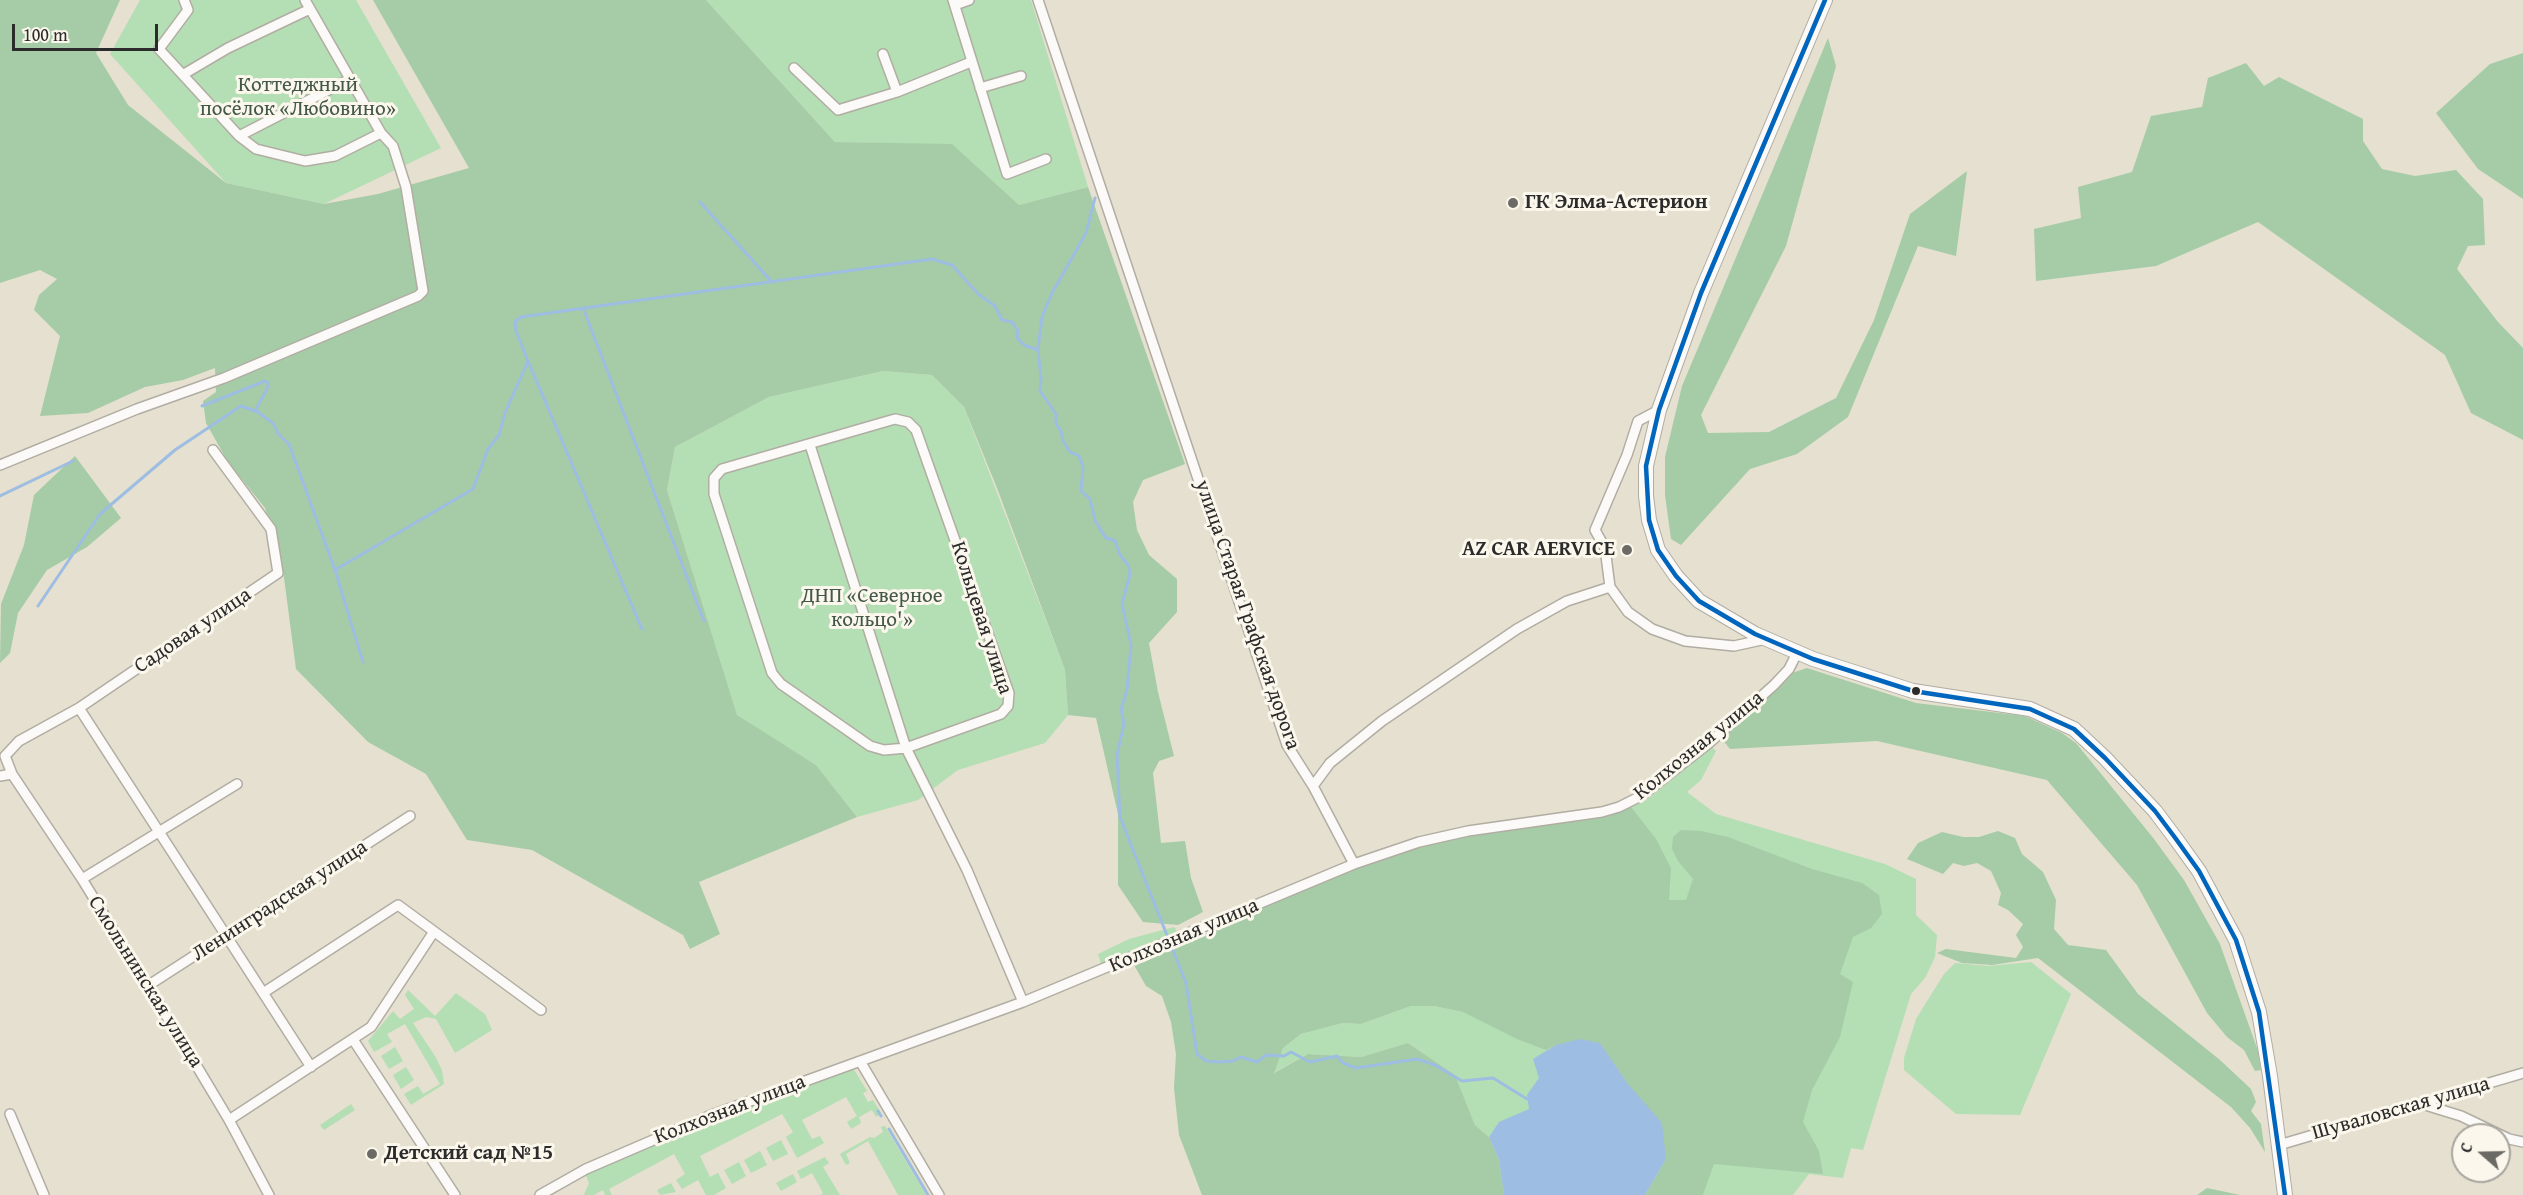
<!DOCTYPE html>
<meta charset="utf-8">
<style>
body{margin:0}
#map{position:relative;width:2523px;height:1195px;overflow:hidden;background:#e5e0cf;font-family:"Gentium Book Plus",serif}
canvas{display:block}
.north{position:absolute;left:2451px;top:1123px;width:60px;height:60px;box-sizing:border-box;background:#fbf7ec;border:2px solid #a8a59f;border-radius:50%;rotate:290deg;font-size:16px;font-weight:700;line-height:24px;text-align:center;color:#2b2b2b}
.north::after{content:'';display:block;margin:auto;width:21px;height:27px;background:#6c6a64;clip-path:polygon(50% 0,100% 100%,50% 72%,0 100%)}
.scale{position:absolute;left:12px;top:24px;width:146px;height:27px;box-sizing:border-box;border:3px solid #2b2b2b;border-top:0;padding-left:8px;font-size:18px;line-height:21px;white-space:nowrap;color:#2b2b2b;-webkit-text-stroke:4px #fbf7ec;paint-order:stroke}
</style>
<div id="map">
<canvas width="2523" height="1195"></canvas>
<div class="north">С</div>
<div class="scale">100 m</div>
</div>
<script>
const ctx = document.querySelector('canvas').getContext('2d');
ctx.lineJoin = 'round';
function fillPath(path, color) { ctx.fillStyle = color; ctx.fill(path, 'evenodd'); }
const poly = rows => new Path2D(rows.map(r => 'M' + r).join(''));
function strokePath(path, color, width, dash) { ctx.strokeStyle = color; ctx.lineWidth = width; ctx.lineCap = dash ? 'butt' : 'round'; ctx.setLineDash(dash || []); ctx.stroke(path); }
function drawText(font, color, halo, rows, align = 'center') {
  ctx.font = font + ' "Gentium Book Plus",serif'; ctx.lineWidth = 6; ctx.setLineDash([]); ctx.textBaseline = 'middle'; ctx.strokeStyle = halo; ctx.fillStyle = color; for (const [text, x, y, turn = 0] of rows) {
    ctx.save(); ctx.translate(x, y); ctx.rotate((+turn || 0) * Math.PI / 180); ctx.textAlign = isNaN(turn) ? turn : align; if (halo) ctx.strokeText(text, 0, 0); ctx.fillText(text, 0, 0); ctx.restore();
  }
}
const green = poly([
 [140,0,356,0,441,148,324,204,226,183,110,54],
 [706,0,1031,0,1088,187,1019,205,952,145,835,142],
 [883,371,932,375,964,407,1065,670,1068,715,1045,743,958,770,918,800,857,817,816,765,737,716,667,490,675,447,769,397],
 [1712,747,1716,751,1701,780,1687,792,1716,814,1885,864,1916,879,1916,915,1937,935,1935,957,1925,978,1911,994,1863,1150,1851,1148,1843,1178,1809,1174,1793,1195,1703,1195,1713,1164,1666,1159,1645,1195,1504,1195,1499,1160,1489,1137,1475,1125,1455,1075,1408,1043,1361,1057,1308,1054,1273,1073,1283,1048,1301,1034,1343,1023,1361,1024,1411,1006,1434,1006,1463,1012,1592,819,1610,816,1645,801],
 [1174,927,1179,934,1101,964,1098,954,1129,939],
 [2031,962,2071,994,2020,1115,1956,1114,1904,1070,1904,1058,1916,1019,1944,974,1955,963,1988,966],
 [408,990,435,1016,456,993,485,1014,492,1030,455,1053,436,1019,426,1017,413,1023,435,1056,442,1070,444,1084,411,1105,404,1094,418,1086,423,1094,440,1084,405,1024,387,1034,392,1042,374,1052,368,1041,393,1011,400,1019,414,1009,405,995],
 [395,1047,403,1061,389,1069,381,1056],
 [406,1067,414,1080,401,1089,393,1075],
 [853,1068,867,1091,863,1093,868,1102,873,1100,881,1113,876,1117,872,1110,859,1117,861,1123,851,1129,847,1122,857,1116,846,1097,802,1120,812,1139,820,1136,824,1143,797,1158,786,1137,793,1132,782,1114,700,1156,710,1177,718,1173,726,1188,714,1195,706,1195,698,1180,682,1189,676,1180,685,1174,674,1154,609,1189,612,1195,605,1195,603,1190,594,1195,584,1195,589,1183,585,1173,710,1121],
 [351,1104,355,1110,324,1130,320,1125],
 [885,1126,926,1195,898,1195,868,1141,846,1154,850,1163,846,1165,840,1154,870,1137,874,1138,883,1132,881,1127],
 [781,1140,788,1154,773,1161,766,1148],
 [760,1151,767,1165,751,1173,744,1160],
 [825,1157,829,1163,823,1167,840,1195,821,1195,823,1193,812,1173,801,1179,797,1171],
 [739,1162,746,1176,732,1184,724,1170],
 [793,1174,797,1182,781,1191,776,1183],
 [671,1183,676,1192,660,1195,657,1190]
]);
const forest = poly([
 [0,0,120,0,96,53,128,105,226,183,324,204,378,194,469,168,373,0,706,0,835,142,952,144,1019,205,1088,187,1185,464,1143,480,1133,502,1137,530,1149,555,1177,579,1177,612,1149,643,1158,692,1174,756,1159,761,1153,773,1161,843,1185,841,1191,878,1203,912,1178,925,1143,922,1118,885,1118,814,1096,718,1068,715,1065,670,997,488,964,407,932,375,883,371,769,397,675,447,667,490,737,715,816,765,857,817,699,882,720,934,690,949,683,935,532,850,467,840,426,774,368,742,296,669,283,570,265,508,228,462,206,423,203,401,216,392,215,368,183,380,145,387,88,413,40,416,60,336,34,310,39,295,57,279,40,270,0,283],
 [1828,38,1836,66,1786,246,1701,415,1708,433,1769,432,1836,398,1874,320,1910,214,1967,171,1956,256,1918,246,1848,417,1797,454,1750,469,1681,545,1671,539,1665,495,1665,457,1682,386],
 [2523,53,2523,199,2478,169,2436,113,2490,64],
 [2246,63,2264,86,2279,77,2363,119,2363,141,2382,169,2415,176,2456,170,2483,199,2485,245,2468,246,2457,269,2498,322,2523,348,2523,440,2471,413,2445,355,2258,222,2156,266,2036,281,2034,229,2081,218,2078,187,2132,172,2151,116,2202,107,2208,78],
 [75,456,121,518,87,547,47,570,18,613,10,653,0,663,1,604,24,545,34,495],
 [1807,668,1916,703,2025,716,2062,733,2076,743,2154,839,2184,880,2220,944,2258,1051,2261,1070,2255,1071,2244,1050,2227,1037,2207,1013,2137,885,2047,780,1877,741,1730,749,1721,738,1792,673],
 [1631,807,1656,839,1671,868,1669,900,1686,900,1693,879,1678,861,1672,849,1673,837,1681,830,1701,831,1728,837,1812,869,1862,883,1879,895,1882,914,1871,928,1853,937,1840,974,1853,982,1840,1037,1812,1090,1803,1122,1819,1151,1823,1174,1714,1164,1703,1195,1645,1195,1666,1159,1628,1084,1600,1043,1556,1045,1546,1050,1517,1039,1463,1012,1434,1006,1411,1006,1361,1024,1343,1023,1301,1034,1283,1048,1274,1073,1308,1054,1361,1057,1408,1043,1455,1075,1475,1125,1489,1137,1499,1160,1504,1195,1202,1195,1179,1135,1174,1088,1176,1054,1171,1022,1162,996,1146,986,1134,965,1320,882,1418,846,1471,835,1610,816],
 [1998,831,2015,838,2022,854,2043,872,2056,900,2054,929,2068,945,2106,950,2138,994,2220,1060,2251,1089,2256,1102,2251,1111,2261,1124,2265,1152,2250,1128,2231,1107,2038,958,1992,965,1962,963,1937,953,1946,949,2016,958,2023,947,2016,935,2023,924,2008,910,1998,905,2001,893,1991,871,1977,863,1964,866,1953,863,1943,874,1907,859,1918,843,1942,832,1963,837,1979,837],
 [2207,1188,2240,1195,2197,1195]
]);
const water = poly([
 [1580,1039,1600,1043,1628,1084,1662,1123,1666,1159,1645,1195,1504,1195,1499,1160,1489,1137,1499,1122,1529,1109,1527,1095,1539,1078,1533,1059,1556,1045]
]);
const stream = poly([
 [700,202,771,281],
 [583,308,704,621],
 [1038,349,1042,317,1052,293,1086,233,1095,198],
 [202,406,265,381,268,383,268,387,255,411],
 [0,496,73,461],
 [38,606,100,514,175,450,241,406,258,412,274,424,278,434,289,444,335,570],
 [642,629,528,361,516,331,515,322,521,317,932,259,952,265,978,294,995,306,1002,320,1012,322,1018,331,1017,338,1024,345,1038,350,1041,378,1040,391,1056,414,1056,424,1061,431,1063,441,1070,452,1079,456,1083,467,1081,491,1090,499,1095,520,1105,537,1115,541,1120,555,1128,565,1130,574,1122,604,1131,645,1127,690,1121,709,1124,724,1117,755,1120,817,1186,983,1197,1054,1206,1061,1220,1062,1233,1061,1241,1057,1257,1062,1266,1055,1284,1056,1291,1052,1310,1062,1337,1056,1343,1063,1356,1068,1417,1059,1435,1065,1462,1081,1493,1078,1527,1099],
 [363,662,335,570,473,489,488,449,499,435,505,413,528,361],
 [878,1111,881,1116],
 [889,1129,928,1195]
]);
const street = poly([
 [184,0,188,10,159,49,239,136,256,149,305,161,335,156,381,133],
 [953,0,1007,174,1046,159],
 [1038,0,1287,745,1313,786,1354,864],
 [955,5,969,0],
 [883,54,897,92],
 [794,68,838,110,897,92,971,62],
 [184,74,228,48,310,9],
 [980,88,1021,76],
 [239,136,350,79],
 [1659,410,1638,421,1627,455,1595,530,1605,548,1610,587,1628,612,1652,629,1685,641,1734,646,1766,639],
 [895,419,908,422,916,430,1009,693,1008,706,1001,714,906,748,884,750,870,746,781,684,772,673,714,494,714,478,722,469,895,419],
 [810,445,906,748,967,870,1023,1002],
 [213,450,271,529,278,573,79,708,19,741,5,756,12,774,82,879,183,1043,229,1120,269,1195],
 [0,465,137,409,224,378,418,296,423,291,406,187,393,146,381,133,305,0],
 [79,708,311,1067],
 [0,776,12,774],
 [1313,786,1330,763,1382,721,1517,629,1567,601,1610,587],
 [82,879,237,784],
 [149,985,410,816],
 [263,993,398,905,541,1010],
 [354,1041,455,1195],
 [860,1061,939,1195],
 [2422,1104,2461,1116,2509,1139,2523,1142],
 [10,1114,44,1195],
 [229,1120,371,1027,433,933],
 [2279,1145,2523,1073],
 [540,1195,586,1169,709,1116,1023,1002,1354,864,1419,842,1468,831,1602,812,1619,807,1641,796,1709,743,1774,685,1789,669,1797,653]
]);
const secondary = poly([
 [1825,0,1701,293,1659,410,1646,466,1646,496,1649,520,1658,550,1676,576,1699,601,1755,634,1813,659,1913,691,2030,709,2074,729,2105,758,2155,811,2176,839,2199,871,2236,940,2259,1012,2270,1076,2285,1195]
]);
const bus1 = poly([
 [1825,0,1701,293,1659,410,1646,466,1649,520,1658,550,1676,576,1699,601,1755,634,1813,659,1913,691,2030,709,2074,729,2105,758,2155,811,2176,839,2199,871,2236,940,2259,1012,2285,1195]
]);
const markers = [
 [1513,203,6,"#6c6a64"],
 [1627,550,6,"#6c6a64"],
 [1916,691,5,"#2b2b2b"],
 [372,1154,6,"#6c6a64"]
];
const parkNames = [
 ["Коттеджный",298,86],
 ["посёлок «Любовино»",298,110],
 ["ДНП «Северное",872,597],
 ["кольцо'»",872,621]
];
const poiNames = [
 ["ГК Элма-Астерион",1525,203],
 ["AZ CAR AERVICE",1615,550,"right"],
 ["Детский сад №15",384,1154]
];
const streetNames = [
 ["улица Старая Графская дорога",1247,615,71],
 ["Кольцевая улица",981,618,72],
 ["Садовая улица",193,631,-34],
 ["Колхозная улица",1699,746,-39],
 ["Ленинградская улица",280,901,-33],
 ["Колхозная улица",1184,936,-23],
 ["Смольнинская улица",145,982,58],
 ["Шуваловская улица",2401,1109,-16],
 ["Колхозная улица",730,1110,-21]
];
fillPath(green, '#b4deb4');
fillPath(forest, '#a5cca6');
fillPath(water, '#9ebde2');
strokePath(stream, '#9ebde2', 3);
strokePath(street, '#b1ada3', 12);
strokePath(secondary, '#b1ada3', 16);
strokePath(street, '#fbfaf8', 9);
strokePath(secondary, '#fbfaf8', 14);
strokePath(bus1, '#0065bd', 4.5);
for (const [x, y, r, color] of markers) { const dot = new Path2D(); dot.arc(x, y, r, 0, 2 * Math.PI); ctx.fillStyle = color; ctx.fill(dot); strokePath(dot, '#fbf7ec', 2); }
drawText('21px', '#435848', '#fbf7ec', parkNames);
drawText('bold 21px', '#2b2b2b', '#fbf7ec', poiNames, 'left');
drawText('21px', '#2b2b2b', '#fbf7ec', streetNames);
</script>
